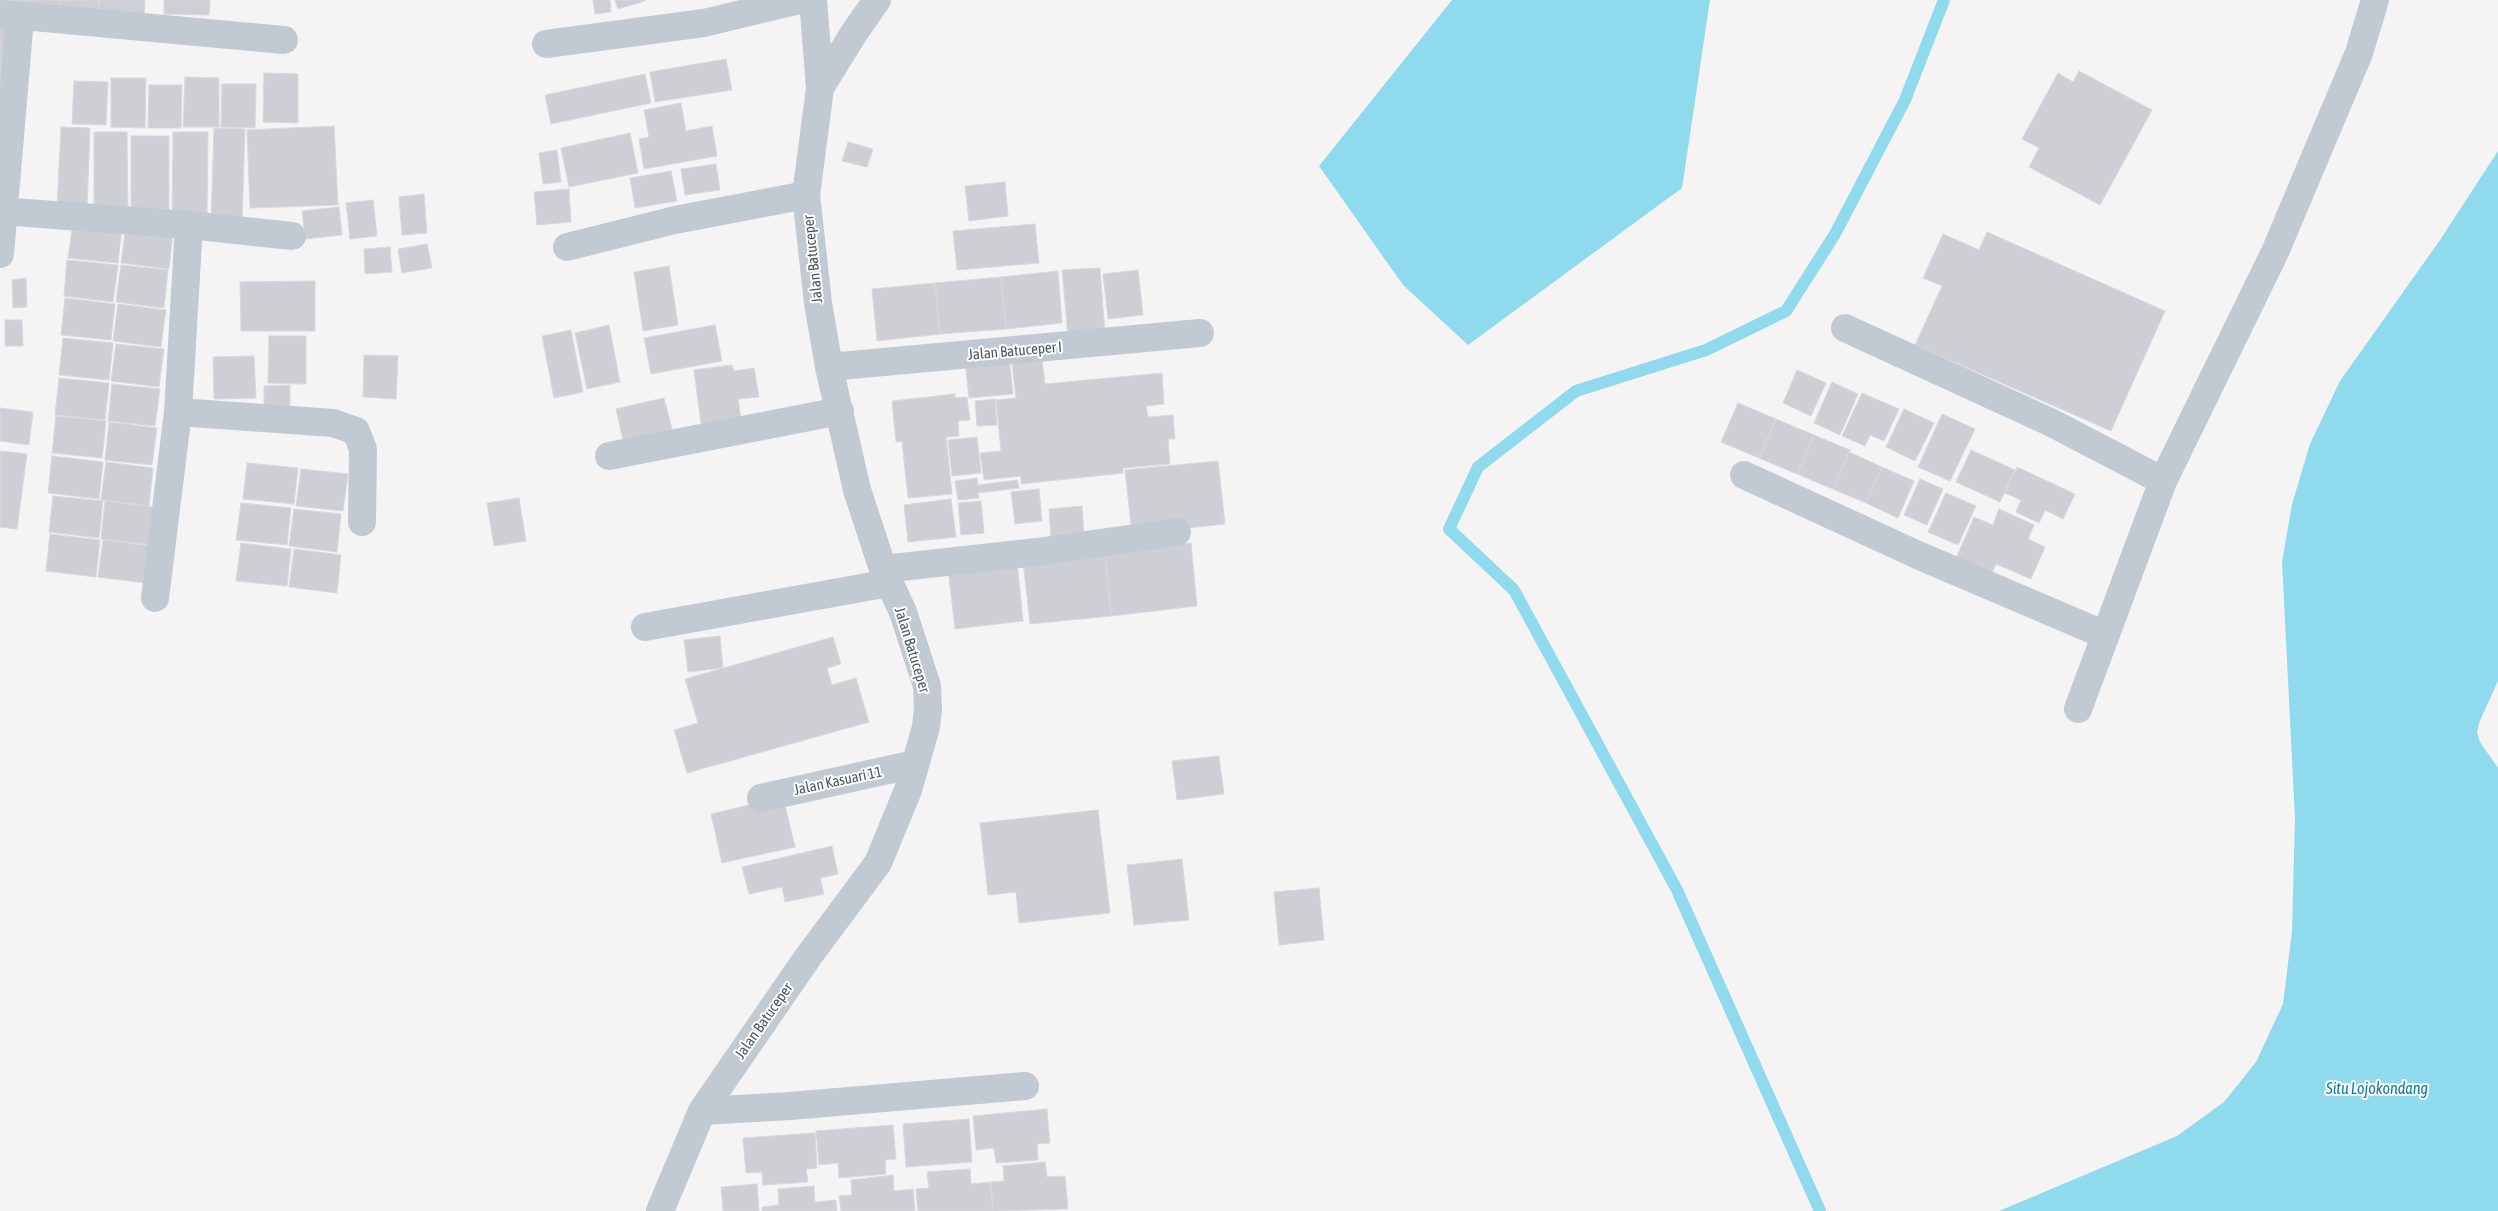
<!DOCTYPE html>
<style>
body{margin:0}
canvas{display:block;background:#f5f3f3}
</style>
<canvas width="2498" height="1211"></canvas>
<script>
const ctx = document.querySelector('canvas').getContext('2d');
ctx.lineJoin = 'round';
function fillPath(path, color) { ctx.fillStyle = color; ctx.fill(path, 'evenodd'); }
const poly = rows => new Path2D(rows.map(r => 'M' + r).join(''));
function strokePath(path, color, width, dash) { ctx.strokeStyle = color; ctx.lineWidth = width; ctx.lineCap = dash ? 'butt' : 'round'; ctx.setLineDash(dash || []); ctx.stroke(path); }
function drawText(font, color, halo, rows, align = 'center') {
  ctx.font = font + ' "Asap Condensed",sans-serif'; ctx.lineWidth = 4; ctx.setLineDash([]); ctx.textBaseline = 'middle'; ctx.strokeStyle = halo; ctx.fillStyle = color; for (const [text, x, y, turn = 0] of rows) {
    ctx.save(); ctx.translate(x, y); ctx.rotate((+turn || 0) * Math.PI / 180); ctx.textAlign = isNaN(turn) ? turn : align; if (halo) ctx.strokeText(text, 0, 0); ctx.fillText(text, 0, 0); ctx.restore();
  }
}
const water = poly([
 [1452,0,1710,0,1682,188,1468,345,1403,285,1319,166],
 [2498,151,2498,681,2479,723,2477,733,2480,742,2498,768,2498,1211,1999,1211,2177,1136,2224,1102,2256,1062,2283,1004,2292,931,2295,818,2282,562,2292,504,2310,444,2340,381,2440,240]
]);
const stream = poly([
 [1820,1211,1677,890,1514,590,1449,529,1478,467,1576,391,1706,350,1786,311,1835,234,1905,100,1944,0]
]);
const building = poly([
 [0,0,27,0,27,9,0,7,0,0],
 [27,0,60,0,58,12,27,9,27,0],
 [60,0,99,0,98,15,58,12,60,0],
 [99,0,145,0,144,19,98,15,99,0],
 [164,0,210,0,209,15,164,14,164,0],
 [593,0,610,0,611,12,595,14,593,0],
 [615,0,645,0,645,1,618,9,615,0],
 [0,26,9,26,0,127,0,26],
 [726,59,732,90,655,102,650,72,726,59],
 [2079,71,2152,110,2100,205,2029,167,2039,148,2022,139,2058,73,2073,82,2079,71],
 [264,73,298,74,298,123,263,122,264,73],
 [645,74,651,103,551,124,545,95,645,74],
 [185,77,219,78,219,127,183,127,185,77],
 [111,78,146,78,145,128,111,127,111,78],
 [74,81,108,82,106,125,72,124,74,81],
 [222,84,256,84,255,128,221,127,222,84],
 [149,85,182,85,181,128,148,128,149,85],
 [681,103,686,131,712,126,717,156,644,169,639,139,649,137,644,110,681,103],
 [334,126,338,205,250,208,247,130,334,126],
 [61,127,90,128,87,208,57,207,61,127],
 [214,128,245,129,242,225,211,224,214,128],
 [94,132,127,132,128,216,94,216,94,132],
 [173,132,208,132,207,219,172,218,173,132],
 [630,133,638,173,569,187,561,148,630,133],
 [131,136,169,136,169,217,131,216,131,136],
 [848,142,873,149,867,167,842,161,848,142],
 [557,150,561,182,543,184,539,153,557,150],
 [716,164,720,190,685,195,681,169,716,164],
 [671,171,677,201,635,208,630,178,671,171],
 [1005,182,1008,216,969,221,965,186,1005,182],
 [569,189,571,222,537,225,534,192,569,189],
 [424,194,427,233,402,235,399,197,424,194],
 [373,200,377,236,350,239,346,203,373,200],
 [339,207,342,235,305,239,302,211,339,207],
 [73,222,122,227,118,263,68,258,73,222],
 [1035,224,1039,263,957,270,953,231,1035,224],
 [126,226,173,232,169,269,121,263,126,226],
 [1987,232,2165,311,2111,431,1915,345,1942,286,1923,278,1943,234,1979,250,1987,232],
 [427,244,432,268,402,273,398,249,427,244],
 [390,247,392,272,365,274,364,249,390,247],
 [67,260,118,265,113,302,64,296,67,260],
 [121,265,168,270,164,308,116,302,121,265],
 [669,266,678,325,643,331,634,272,669,266],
 [1100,268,1105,334,1068,337,1062,270,1100,268],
 [1138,270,1143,315,1108,319,1103,274,1138,270],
 [1058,271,1062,323,1006,329,1001,277,1058,271],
 [1001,277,1006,329,940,334,935,283,1001,277],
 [26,278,27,307,13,308,12,280,26,278],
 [315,281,315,331,241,331,240,282,315,281],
 [935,283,940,334,877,341,872,289,935,283],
 [65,298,115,304,111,340,61,335,65,298],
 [118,304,166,310,161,347,113,341,118,304],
 [5,320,22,320,23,346,5,346,5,320],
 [609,325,620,382,587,389,575,333,609,325],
 [715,325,722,361,651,374,644,338,715,325],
 [571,330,583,392,554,398,542,336,571,330],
 [269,336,306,336,306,384,268,383,269,336],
 [63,338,113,343,109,380,59,375,63,338],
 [116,344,164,349,159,387,111,381,116,344],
 [364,355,398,356,396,399,363,397,364,355],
 [254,356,256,398,214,399,213,357,254,356],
 [1009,357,1013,394,969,398,965,361,1009,357],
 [1042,359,1045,384,1162,373,1164,404,1146,406,1148,417,1173,415,1175,439,1168,439,1170,464,1123,468,1123,473,1021,484,1021,476,984,480,980,453,1001,451,996,400,1016,398,1012,362,1042,359],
 [732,365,734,371,754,368,759,397,738,399,741,419,701,424,694,370,732,365],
 [1797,370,1826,383,1811,416,1783,403,1797,370],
 [59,378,109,383,105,420,55,415,59,378],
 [1832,382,1858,394,1840,435,1814,423,1832,382],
 [112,384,160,389,155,426,108,421,112,384],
 [290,385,290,409,264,410,264,386,290,385],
 [1862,393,1899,409,1884,441,1870,435,1865,446,1842,436,1862,393],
 [955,394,955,398,967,397,970,420,958,421,959,436,946,437,952,494,908,498,902,441,896,442,892,401,955,394],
 [664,398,673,433,624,444,616,409,664,398],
 [995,399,997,425,977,426,975,401,995,399],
 [1738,403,1776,419,1759,458,1721,442,1738,403],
 [0,408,33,412,29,445,0,441,0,408],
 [1904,409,1934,423,1915,461,1886,447,1904,409],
 [1942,414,1975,429,1950,481,1918,467,1942,414],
 [56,416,106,421,102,458,52,453,56,416],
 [1776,419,1814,435,1797,474,1759,458,1776,419],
 [109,422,157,428,152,465,105,460,109,422],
 [1814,435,1850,450,1833,489,1797,474,1814,435],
 [977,437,981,473,952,476,948,440,977,437],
 [1971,450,2015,470,2000,502,1956,482,1971,450],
 [0,451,27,454,17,529,0,527,0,451],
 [1849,452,1882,467,1866,503,1833,489,1849,452],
 [52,456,103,462,99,499,48,493,52,456],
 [1218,461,1225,524,1132,534,1125,470,1218,461],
 [106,462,153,468,149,506,101,500,106,462],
 [247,463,298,468,294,504,243,499,247,463],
 [1882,467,1914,481,1898,518,1866,503,1882,467],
 [2017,467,2075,494,2063,519,2045,510,2039,523,2016,512,2021,500,2005,493,2017,467],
 [301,469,348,474,343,511,296,506,301,469],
 [977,478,978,485,1017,480,1019,488,978,493,979,498,958,500,955,481,977,478],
 [1920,479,1943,489,1927,525,1904,515,1920,479],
 [1039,489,1042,521,1015,524,1011,492,1039,489],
 [1946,493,1976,506,1958,545,1928,532,1946,493],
 [53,496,103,501,99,538,49,532,53,496],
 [519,498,526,541,494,546,487,503,519,498],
 [951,499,956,537,908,542,904,505,951,499],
 [105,501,153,507,149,545,101,539,105,501],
 [981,501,984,533,961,535,958,503,981,501],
 [241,503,291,508,287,545,236,540,241,503],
 [1082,506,1084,535,1051,538,1049,509,1082,506],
 [294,509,341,514,337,552,289,546,294,509],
 [1999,509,2034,525,2028,539,2045,547,2031,579,1996,564,1990,578,1954,563,1974,517,1993,525,1999,509],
 [50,534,100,540,96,577,46,571,50,534],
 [103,540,150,546,146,583,98,577,103,540],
 [241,543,291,549,287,586,236,581,241,543],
 [1191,543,1197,606,1111,616,1105,552,1191,543],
 [294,549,341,555,337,593,289,587,294,549],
 [1105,552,1111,616,1030,624,1023,561,1105,552],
 [1017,562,1023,621,955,629,948,569,1017,562],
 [720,636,723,668,688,672,684,640,720,636],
 [833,637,841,664,827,668,832,685,856,678,869,722,687,773,674,730,698,723,685,679,833,637],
 [1219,756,1224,794,1177,800,1172,761,1219,756],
 [783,797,795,847,722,863,711,814,783,797],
 [1098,810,1110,913,1019,923,1016,892,988,895,980,823,1098,810],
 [832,846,838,874,820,878,824,894,785,902,782,887,749,894,742,867,832,846],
 [1182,859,1189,920,1134,925,1127,865,1182,859],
 [1319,888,1324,940,1279,945,1274,892,1319,888],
 [1047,1109,1050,1143,1037,1144,1038,1160,996,1163,994,1148,976,1150,973,1116,1047,1109],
 [969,1119,972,1162,906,1167,903,1124,969,1119],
 [893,1125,896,1159,885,1160,886,1174,839,1178,838,1163,819,1165,816,1131,893,1125],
 [815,1133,817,1168,806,1169,808,1182,763,1185,762,1172,746,1173,743,1138,815,1133],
 [1045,1162,1047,1177,1065,1176,1068,1209,993,1211,991,1182,1004,1181,1003,1166,1045,1162],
 [970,1169,971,1184,990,1182,993,1211,918,1211,916,1189,929,1188,927,1172,970,1169],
 [893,1175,894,1191,913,1189,915,1211,841,1211,839,1196,852,1195,851,1180,893,1175],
 [757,1184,759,1211,723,1211,721,1187,757,1184],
 [814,1186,815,1202,836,1200,837,1211,762,1211,762,1207,779,1205,778,1189,814,1186]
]);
const minor = poly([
 [0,14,284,40],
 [546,44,704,23,800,0],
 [820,88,854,33,877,0],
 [0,211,189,225,292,236],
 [567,247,675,220,806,195],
 [0,254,20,18],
 [1845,328,2052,423,2163,481],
 [829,367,1200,333],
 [178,412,333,423,356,431,363,449,362,522],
 [609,456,840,411],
 [1744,475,1920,556,2105,635],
 [883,569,1037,552,1177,532],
 [155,598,178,412,189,225],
 [645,627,889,583],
 [2078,709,2163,481,2275,252,2359,53,2375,0],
 [761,798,915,764],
 [702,1111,790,1106,1025,1086],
 [660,1211,702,1111,808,957,878,863,908,790,926,727,928,709,927,686,903,612,883,569,857,490,829,367,818,303,806,195,820,88,813,0]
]);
const streetNames = [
 ["Jalan Batuceper",813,259,-96],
 ["Jalan Batuceper I",1015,351,-5],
 ["Jalan Batuceper",912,650,73],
 ["Jalan Kasuari 11",838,781,-12],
 ["Jalan Batuceper",764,1021,-55]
];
const waterNames = [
 ["Situ Lojokondang",2377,1089]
];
fillPath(water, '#90daee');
strokePath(stream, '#90daee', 12);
fillPath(building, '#cdcfd5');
strokePath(building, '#d7d9de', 1);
strokePath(minor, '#c1cad2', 28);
drawText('15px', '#4a5661', '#fff', streetNames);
drawText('italic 16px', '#0c7c9b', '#fff', waterNames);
</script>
